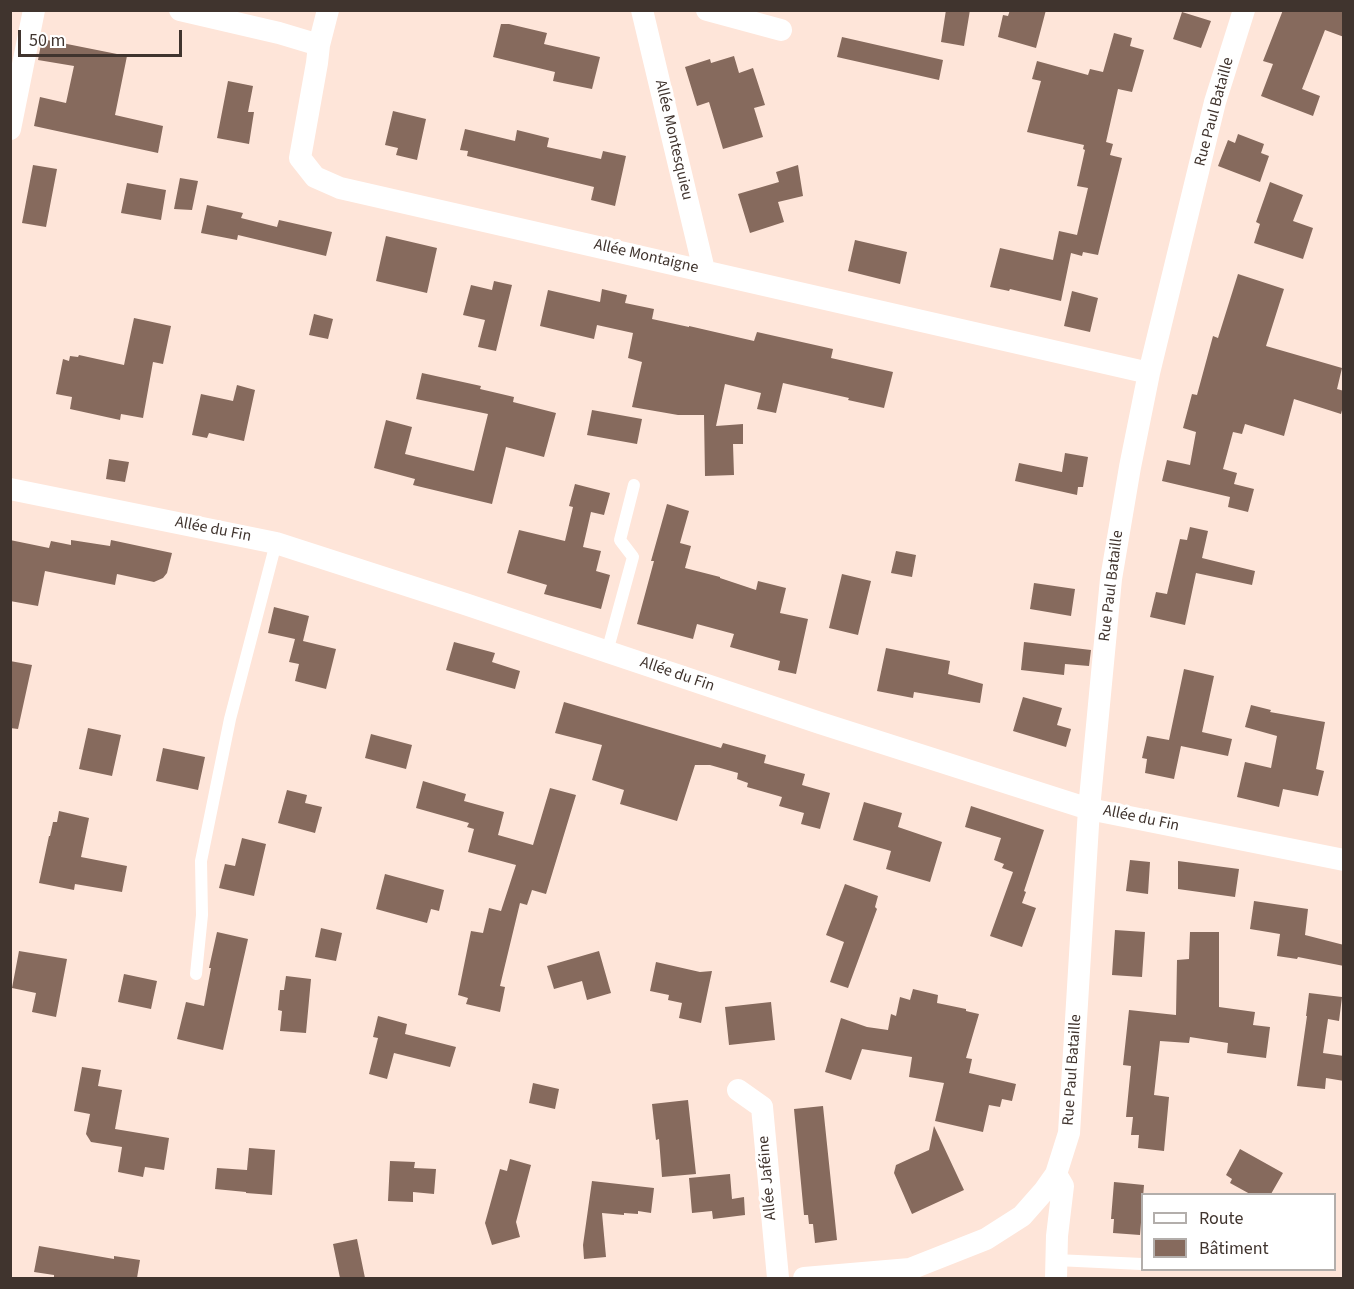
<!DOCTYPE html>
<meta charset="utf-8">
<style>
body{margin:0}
#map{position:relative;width:1354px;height:1289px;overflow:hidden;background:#fee5d9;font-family:"Source Sans 3",sans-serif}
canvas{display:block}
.frame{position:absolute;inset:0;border:12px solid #40342e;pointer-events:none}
.legend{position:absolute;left:1141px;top:1193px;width:195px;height:78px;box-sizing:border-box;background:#fff;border:2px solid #b3aeab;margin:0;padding:8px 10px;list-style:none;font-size:18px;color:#40342e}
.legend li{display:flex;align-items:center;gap:12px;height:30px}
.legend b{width:30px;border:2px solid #b3aeab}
.scale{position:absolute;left:18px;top:30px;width:164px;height:27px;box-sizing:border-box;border:3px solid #40342e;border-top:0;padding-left:8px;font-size:18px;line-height:21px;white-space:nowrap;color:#40342e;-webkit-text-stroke:4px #fff;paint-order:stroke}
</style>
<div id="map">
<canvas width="1354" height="1289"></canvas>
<div class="frame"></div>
<ul class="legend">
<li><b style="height:8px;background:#fff"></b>Route</li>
<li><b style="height:16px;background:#866a5d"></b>Bâtiment</li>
</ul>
<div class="scale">50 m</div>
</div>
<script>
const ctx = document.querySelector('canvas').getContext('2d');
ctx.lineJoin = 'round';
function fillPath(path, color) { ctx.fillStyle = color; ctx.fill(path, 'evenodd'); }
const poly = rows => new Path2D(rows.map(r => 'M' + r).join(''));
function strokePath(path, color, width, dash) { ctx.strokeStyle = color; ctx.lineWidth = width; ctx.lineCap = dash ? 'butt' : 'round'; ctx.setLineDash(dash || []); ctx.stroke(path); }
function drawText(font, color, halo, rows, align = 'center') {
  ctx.font = font + ' "Source Sans 3",sans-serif'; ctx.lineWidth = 6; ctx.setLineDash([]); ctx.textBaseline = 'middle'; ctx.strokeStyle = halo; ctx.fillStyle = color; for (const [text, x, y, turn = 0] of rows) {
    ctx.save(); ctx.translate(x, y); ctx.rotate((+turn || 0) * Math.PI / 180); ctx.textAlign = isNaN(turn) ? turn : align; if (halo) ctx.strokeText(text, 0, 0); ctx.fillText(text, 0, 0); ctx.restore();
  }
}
const building = poly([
 [946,10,970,10,964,46,941,42],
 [1010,10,1046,10,1036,48,998,37,1003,15,1008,16],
 [1283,10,1344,10,1344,37,1325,30,1302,89,1320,96,1313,116,1261,96,1273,64,1263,61],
 [1182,12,1211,21,1201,48,1173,39],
 [501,24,509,24,547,33,544,44,600,57,592,89,553,81,555,72,493,57],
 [1114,33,1132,38,1130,46,1144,50,1132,92,1118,89,1106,142,1113,144,1110,155,1122,158,1098,255,1083,252,1082,256,1071,253,1061,301,1010,289,1009,291,990,287,1000,248,1053,260,1059,231,1077,235,1088,188,1077,186,1085,150,1083,149,1084,145,1027,132,1041,81,1032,79,1037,61,1088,75,1090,69,1103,72],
 [842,37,943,60,939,80,837,57],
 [42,39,127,56,115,115,163,126,158,153,34,126,40,97,66,103,74,66,38,60],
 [734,56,739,73,753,68,765,105,754,108,763,137,723,149,709,102,697,106,685,67,710,59,711,63],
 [228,81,253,86,248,112,254,112,249,144,217,138],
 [393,111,426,119,417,160,396,155,398,148,385,145],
 [465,129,515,141,517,130,549,138,547,147,601,159,603,151,626,156,615,206,591,200,594,187,467,156,468,151,460,150],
 [1238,134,1264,144,1261,153,1269,156,1260,182,1218,166,1228,140,1235,143],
 [33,165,57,169,46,227,22,223],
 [798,165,803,196,778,202,784,222,750,233,738,194,779,182,776,172],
 [180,178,198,181,192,210,174,209],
 [1270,182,1303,195,1293,221,1313,228,1303,259,1254,243,1260,224,1256,222],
 [127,183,166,190,161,220,121,213],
 [207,205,243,213,241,218,277,227,279,220,332,232,326,256,238,235,237,240,201,233],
 [386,236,437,248,427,293,376,281],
 [855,240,907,252,900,284,848,271],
 [1238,274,1284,289,1266,346,1342,368,1337,389,1344,391,1344,402,1341,414,1294,399,1284,436,1245,424,1242,434,1233,432,1223,469,1237,473,1234,484,1254,489,1248,512,1228,507,1230,497,1162,481,1167,460,1190,465,1196,432,1183,428,1192,394,1197,395,1213,336,1218,338],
 [494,281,512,285,496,351,478,347,485,320,463,315,471,285,492,290],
 [602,289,627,295,625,303,654,309,652,319,689,327,689,326,754,341,757,332,833,349,831,358,893,372,884,408,848,400,849,398,783,383,776,413,757,409,761,393,725,384,716,426,743,424,743,444,733,444,734,475,705,476,704,415,678,415,632,407,642,362,628,358,633,333,597,325,594,339,540,326,548,290,600,302],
 [1072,291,1098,298,1090,332,1064,326],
 [314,314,333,319,328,339,309,335],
 [134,318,171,326,163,364,153,362,143,418,121,414,120,420,70,409,72,397,56,394,63,359,69,361,70,356,78,357,79,355,124,365],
 [422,373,481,386,480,389,514,397,513,402,556,413,544,457,506,447,492,504,413,485,415,479,374,468,386,420,412,427,405,454,474,471,488,414,416,399],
 [237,385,255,390,244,441,209,433,207,438,192,435,201,394,233,401],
 [592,410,642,419,637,444,587,435],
 [1065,453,1088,457,1083,487,1078,487,1077,495,1015,481,1019,463,1062,472],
 [109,459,129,462,125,482,106,479],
 [575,484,610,493,604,515,591,512,583,547,601,551,596,571,610,575,601,609,544,594,547,585,507,573,519,530,565,541,573,507,569,506],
 [667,504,689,511,680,543,691,546,685,568,720,577,720,578,756,590,758,581,786,588,780,613,808,619,796,674,778,670,780,661,730,647,734,634,697,624,693,639,637,624,654,561,651,561],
 [1190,527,1208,531,1202,558,1255,571,1252,585,1196,573,1185,625,1150,617,1156,592,1167,594,1180,539,1187,540],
 [10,540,49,548,51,541,71,545,71,540,110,546,111,540,172,553,167,573,163,578,154,582,117,574,115,585,45,571,38,606,10,601],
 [896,551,916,555,912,577,891,573],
 [842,574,871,581,858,635,829,628],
 [1034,583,1075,589,1071,616,1030,609],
 [274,607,309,616,303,641,336,649,326,689,295,681,299,664,289,662,295,639,268,633],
 [454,642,495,653,492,662,520,671,515,689,446,670],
 [1024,642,1091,650,1089,666,1065,664,1064,675,1021,670],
 [886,648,950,661,948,674,983,684,980,703,914,692,913,698,877,691],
 [10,661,32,665,18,729,10,728],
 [1184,669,1214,676,1202,732,1232,739,1228,756,1181,746,1174,779,1145,773,1147,759,1142,758,1147,736,1169,740],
 [1023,697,1062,708,1057,725,1071,729,1066,747,1013,731],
 [564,702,721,748,723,743,766,755,764,763,805,774,802,785,830,793,820,829,801,824,804,813,779,806,782,797,747,787,748,783,737,779,738,773,710,765,695,765,677,821,620,804,624,790,592,780,602,745,555,733],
 [1251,705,1271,710,1270,712,1325,722,1316,769,1324,771,1318,796,1283,789,1279,807,1237,797,1245,762,1271,768,1277,736,1245,727],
 [88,728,121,735,112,776,79,769],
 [371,734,412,745,406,769,365,758],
 [163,748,205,757,198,790,156,781],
 [423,781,466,794,464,801,504,812,498,835,533,845,550,788,576,795,546,894,532,890,527,905,520,903,500,986,505,987,500,1012,466,1004,468,998,458,995,471,931,483,933,489,908,501,911,516,865,468,852,474,829,467,827,469,823,416,808],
 [287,790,307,795,305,803,322,807,315,833,278,823],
 [864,802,902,813,898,827,942,842,930,882,886,869,891,851,853,840],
 [971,806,1044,830,1024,891,1026,892,1022,903,1036,908,1022,947,990,936,1013,872,1002,868,1004,864,994,860,1001,838,965,827],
 [59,811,89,818,81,857,127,866,122,892,75,884,74,890,39,883,49,836,50,836,53,822,57,822],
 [242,838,266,844,254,896,219,888,225,864,235,866],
 [1130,860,1150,862,1148,894,1126,891],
 [1178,861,1239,869,1235,897,1178,889],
 [385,874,444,890,439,911,431,909,427,923,376,909],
 [845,884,878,896,875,907,877,909,848,988,830,982,844,942,826,935],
 [1254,901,1308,909,1305,935,1344,945,1344,966,1298,957,1297,959,1277,956,1280,934,1250,929],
 [321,928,342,933,336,961,315,957],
 [1115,930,1145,932,1142,977,1112,975],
 [217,932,248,939,223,1050,177,1039,186,1002,204,1006,211,968,209,968],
 [1190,932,1219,932,1219,1007,1255,1012,1253,1025,1270,1027,1266,1058,1227,1053,1228,1043,1190,1037,1189,1043,1160,1041,1154,1095,1169,1097,1164,1151,1138,1148,1139,1135,1131,1135,1133,1117,1126,1117,1131,1066,1123,1065,1129,1010,1176,1015,1177,960,1189,959],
 [19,951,67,959,56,1017,32,1012,36,993,12,988],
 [599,951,611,993,587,1000,582,981,554,989,547,966],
 [656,962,700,972,712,971,701,1023,679,1018,682,1003,668,1000,669,995,650,991],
 [124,974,157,981,151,1009,118,1002],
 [286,976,311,979,306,1033,280,1031,282,1011,278,1010,280,990,284,990],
 [913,989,938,995,937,1003,966,1009,966,1011,979,1014,966,1058,972,1059,969,1073,1016,1084,1012,1101,1002,1099,1000,1107,989,1105,983,1132,935,1121,944,1083,909,1077,912,1057,862,1049,851,1080,825,1072,841,1018,867,1027,888,1030,891,1014,896,1016,900,997,910,1000],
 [1309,993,1342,997,1339,1021,1328,1019,1323,1053,1344,1056,1344,1081,1326,1078,1325,1089,1297,1086,1307,1016,1306,1016],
 [771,1002,775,1040,729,1045,725,1007],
 [378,1016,407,1024,405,1034,456,1047,450,1067,394,1053,387,1079,369,1074,378,1038,373,1037],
 [82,1067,101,1070,98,1086,122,1090,115,1129,169,1138,164,1170,145,1167,143,1177,118,1172,122,1147,91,1142,86,1134,90,1114,74,1111],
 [533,1083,559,1089,555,1109,529,1103],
 [688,1100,696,1174,662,1177,659,1139,656,1140,652,1104],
 [823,1106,837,1240,815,1243,813,1224,809,1224,808,1215,804,1215,794,1109],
 [934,1126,964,1190,912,1214,894,1173,896,1165,929,1150],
 [249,1148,275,1150,272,1195,246,1193,246,1192,215,1189,217,1168,247,1170],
 [1240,1149,1283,1173,1271,1194,1250,1194,1230,1183,1232,1179,1226,1175],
 [510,1159,531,1165,516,1222,520,1237,492,1245,485,1223,500,1169,507,1171],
 [390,1161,415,1162,414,1168,436,1169,434,1194,413,1192,413,1202,388,1201],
 [730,1174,732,1199,744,1197,745,1215,713,1219,712,1211,692,1213,689,1178],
 [592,1181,654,1188,651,1213,638,1211,638,1214,624,1213,624,1215,602,1213,606,1257,584,1259,583,1245],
 [1114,1182,1144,1185,1140,1235,1113,1233,1114,1219,1111,1219],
 [357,1239,365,1278,340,1278,333,1244],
 [39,1246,114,1259,114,1256,140,1260,137,1278,54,1278,54,1275,34,1272]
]);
const service = poly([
 [607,652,633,557,620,540,634,485],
 [196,974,202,915,201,861,230,719,276,543],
 [1056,1260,1142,1264]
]);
const minor = poly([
 [180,10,279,33,319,45],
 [328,10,319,45,317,63,300,158,315,177,340,188,1149,373],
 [642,10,704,270],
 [707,10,781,30],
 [10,129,34,10],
 [10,489,276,543,465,604,820,723,1089,809,1344,860],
 [738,1090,762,1107,778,1278],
 [1056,1174,1063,1186,1057,1236,1056,1278],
 [804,1278,910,1269,986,1239,1022,1216,1044,1191,1056,1174,1069,1133,1089,809,1111,579,1130,467,1149,373,1215,102,1244,10]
]);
const streetNames = [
 ["Rue Paul Bataille",1215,112,-75],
 ["Allée Montesquieu",673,140,77],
 ["Allée Montaigne",646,257,13],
 ["Allée du Fin",213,530,11],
 ["Rue Paul Bataille",1112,586,-83],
 ["Allée du Fin",677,675,19],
 ["Allée du Fin",1141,819,12],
 ["Rue Paul Bataille",1073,1070,-86],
 ["Allée Jaféine",768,1178,-95]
];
fillPath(building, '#866a5d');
strokePath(service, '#fff', 12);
strokePath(minor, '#fff', 22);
drawText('16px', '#40342e', '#fff', streetNames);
</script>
